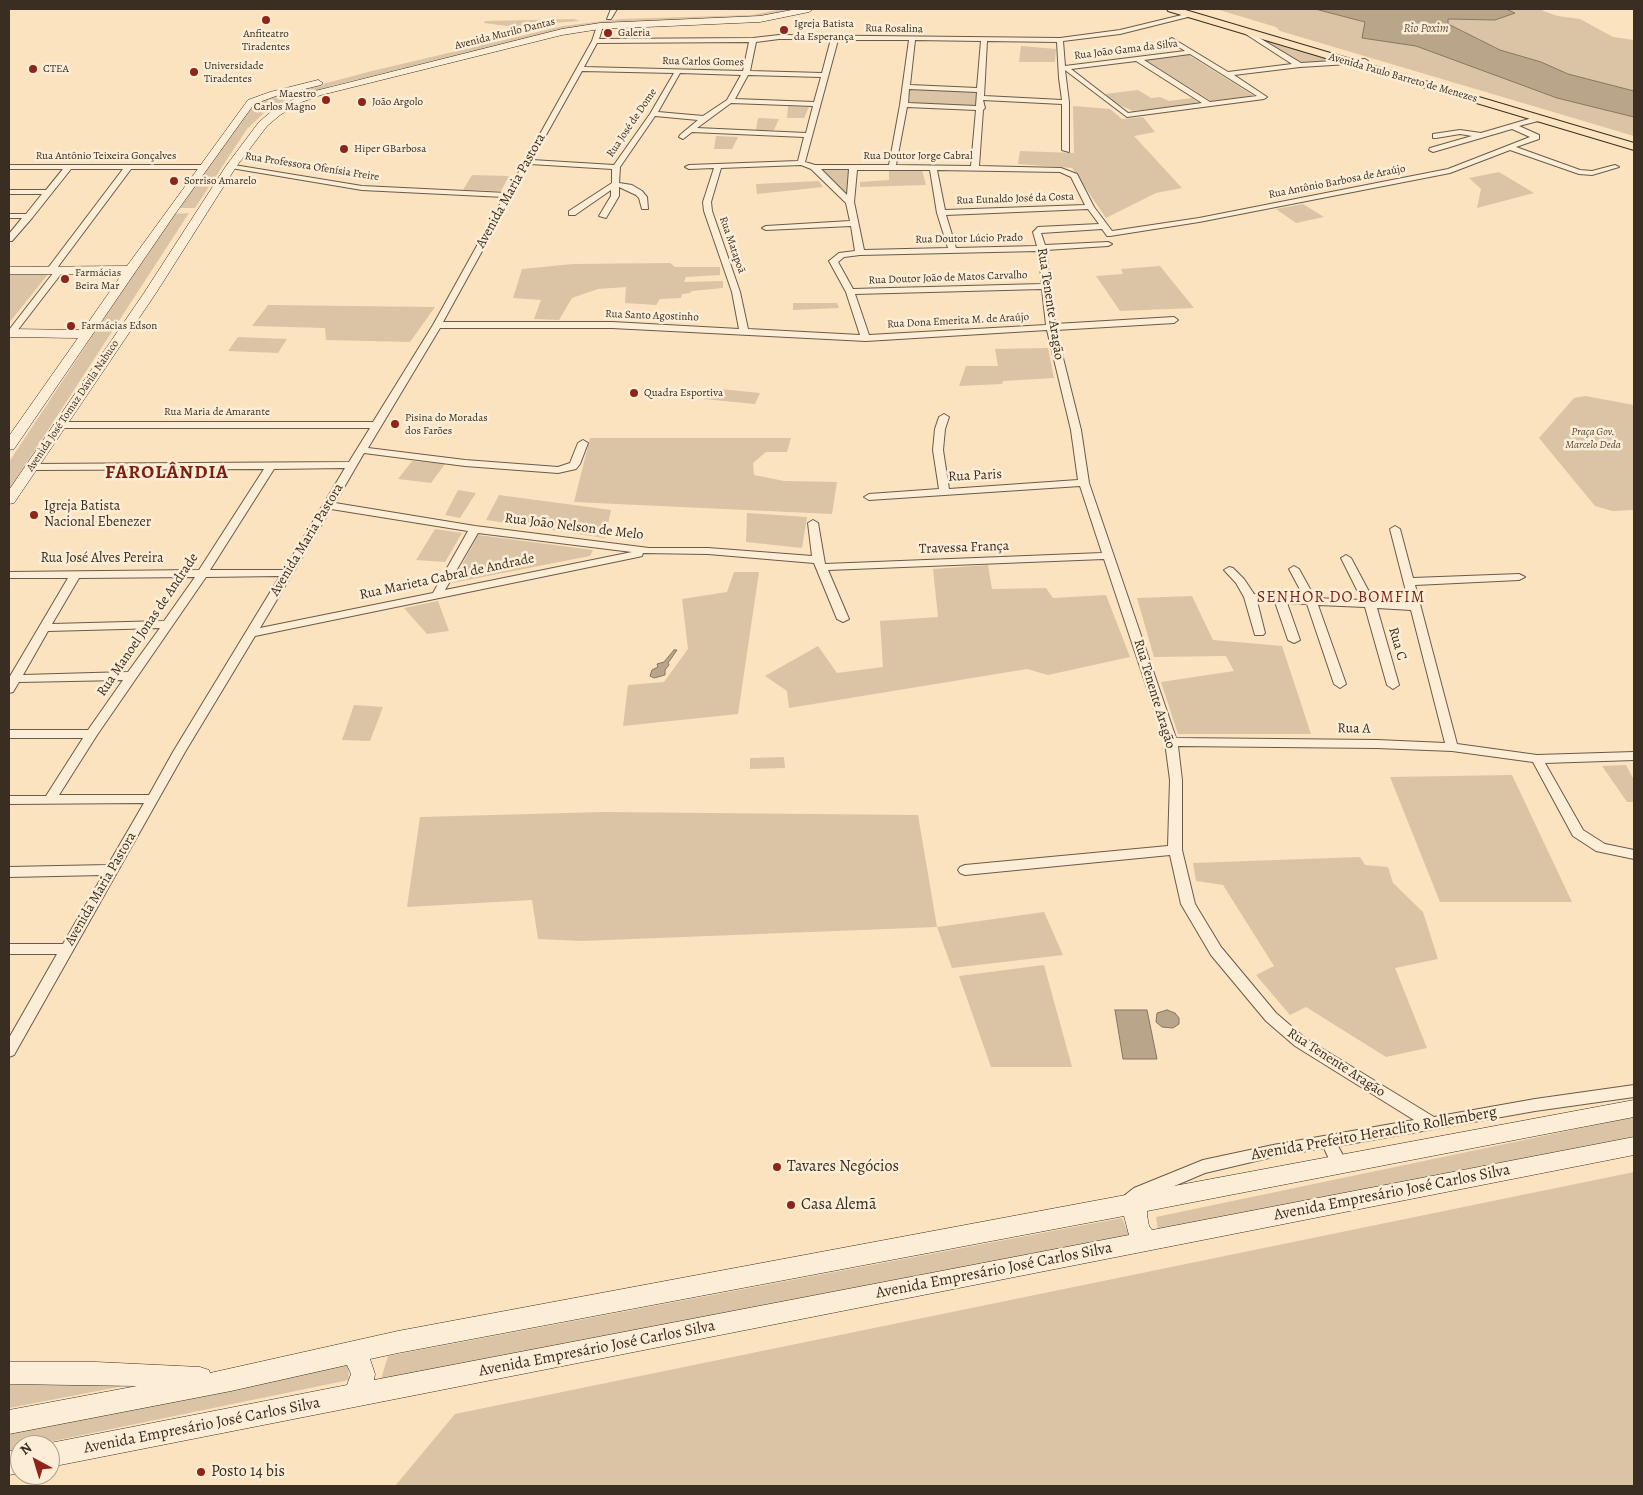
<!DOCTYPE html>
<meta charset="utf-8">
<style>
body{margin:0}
#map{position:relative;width:1643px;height:1495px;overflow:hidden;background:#fbe3c0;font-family:Alegreya,serif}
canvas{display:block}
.frame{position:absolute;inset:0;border:10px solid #392e21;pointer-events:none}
.north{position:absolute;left:10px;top:1435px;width:50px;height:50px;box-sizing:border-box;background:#fcedd6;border:1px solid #aea18e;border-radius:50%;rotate:321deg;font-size:14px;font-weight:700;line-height:20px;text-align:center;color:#392e21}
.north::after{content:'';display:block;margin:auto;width:18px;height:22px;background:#8f2418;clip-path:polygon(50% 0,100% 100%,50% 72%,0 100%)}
</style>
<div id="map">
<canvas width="1643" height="1495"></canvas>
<div class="frame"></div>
<div class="north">N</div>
</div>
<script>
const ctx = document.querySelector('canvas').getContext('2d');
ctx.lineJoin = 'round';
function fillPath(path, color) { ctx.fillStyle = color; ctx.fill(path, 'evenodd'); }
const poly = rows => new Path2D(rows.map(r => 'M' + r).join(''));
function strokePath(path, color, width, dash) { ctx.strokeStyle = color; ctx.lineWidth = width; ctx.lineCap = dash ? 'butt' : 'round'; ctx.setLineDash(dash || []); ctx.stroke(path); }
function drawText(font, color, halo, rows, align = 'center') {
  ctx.font = font + ' Alegreya,serif'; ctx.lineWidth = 5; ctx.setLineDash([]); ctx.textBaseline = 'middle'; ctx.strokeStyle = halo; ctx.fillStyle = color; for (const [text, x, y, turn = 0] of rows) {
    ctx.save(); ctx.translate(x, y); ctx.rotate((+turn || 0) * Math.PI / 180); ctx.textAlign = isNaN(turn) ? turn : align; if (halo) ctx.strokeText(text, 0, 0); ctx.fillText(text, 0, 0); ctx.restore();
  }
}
const green = poly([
 [783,9,800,9,757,18,557,31,331,86,300,96,293,97,285,94,372,71,563,26,620,19,752,15],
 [1216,9,1315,9,1365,22,1363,38,1416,46,1557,98,1634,117,1634,136,1280,31,1276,27],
 [1506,9,1543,9,1543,11,1558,16,1580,19,1613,37,1634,40,1634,91,1568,74,1541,62,1500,50,1448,24,1448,19,1495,20,1515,13],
 [574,19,580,21,552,23,515,33,518,30,515,27,484,23,485,21],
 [1262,39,1338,62,1304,63,1293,62],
 [1021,46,1056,49,1055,62,1019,62],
 [1187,54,1254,96,1211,101,1146,60],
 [908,88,978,91,978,106,906,104],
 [1138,90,1151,98,1160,97,1169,101,1192,98,1199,104,1133,111,1115,103,1105,94],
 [272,96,287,101,264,113,247,129,195,208,178,208,251,104],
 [788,106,809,107,804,118,787,118],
 [1073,106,1110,109,1122,119,1143,117,1155,132,1134,136,1182,188,1156,193,1106,218,1072,168,1018,164,1020,151,1074,153],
 [758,118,779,119,774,130,756,130],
 [716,136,738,137,732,149,714,149],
 [810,165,850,166,848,201],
 [922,170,926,185,860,187,860,182,889,180,889,171],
 [1499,172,1534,193,1477,208,1481,189,1469,178],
 [472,175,509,176,501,191,463,190],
 [819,181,823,187,757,194,756,184],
 [1303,204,1324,217,1296,223,1276,209],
 [189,213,9,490,9,462,173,214],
 [670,263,675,267,720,267,720,275,686,277,684,282,723,281,723,288,692,291,690,293,682,294,681,298,660,299,656,305,625,303,626,287,598,289,572,298,559,320,534,319,541,300,513,298,522,269,573,264],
 [1160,266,1194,308,1120,311,1096,276,1123,274,1121,269],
 [9,273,49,273,9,323],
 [793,303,837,303,839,308,793,310],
 [268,305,435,307,410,342,326,340,325,328,252,326],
 [238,337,287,339,278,353,228,351],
 [1048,348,1054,378,1003,381,1002,384,959,386,966,366,998,366,995,349],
 [710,388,760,393,755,404,704,399],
 [1586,396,1634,405,1634,510,1612,511,1595,506,1539,438,1574,398],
 [590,438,791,438,787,452,766,452,753,463,754,475,784,481,837,482,832,514,574,502],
 [412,461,445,464,431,483,398,479],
 [458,490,476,493,460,518,445,515],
 [499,495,611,510,605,538,486,520],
 [747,513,807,517,802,548,746,542],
 [435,529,462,533,445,562,416,560],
 [478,535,593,550,590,556,452,583],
 [988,565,992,589,1046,588,1053,598,1106,595,1130,657,1048,675,1027,669,789,708,787,691,765,676,818,646,837,673,883,667,880,621,938,617,933,569],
 [734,572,759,572,738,714,623,726,628,685,664,682,688,649,682,599,727,592],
 [1192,596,1213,640,1282,646,1311,734,1178,734,1161,682,1234,671,1226,656,1154,657,1137,598],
 [438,601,449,631,427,634,404,608],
 [354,705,383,707,370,741,342,740],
 [784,757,785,768,750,769,750,758],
 [1626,765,1634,780,1634,802,1627,802,1602,766],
 [1512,775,1572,902,1440,902,1390,777],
 [603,812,918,815,937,927,1044,912,1063,955,952,968,937,927,582,941,538,939,532,900,407,907,420,817],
 [1360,857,1365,865,1388,867,1393,883,1423,912,1438,959,1395,968,1427,1048,1386,1057,1306,1007,1290,1015,1256,975,1274,966,1223,885,1196,881,1193,863],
 [1044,965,1072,1067,991,1067,959,976],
 [1634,1117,1634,1137,1158,1229,1156,1217],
 [1634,1172,1634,1486,395,1486,455,1414],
 [1122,1218,1129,1235,381,1379,388,1356],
 [348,1364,349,1380,34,1445,20,1445,20,1448,9,1450,9,1429],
 [139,1383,9,1408,9,1385]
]);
const water = poly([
 [1315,9,1506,9,1515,13,1495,20,1448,19,1448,24,1500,50,1541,62,1568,74,1634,91,1634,117,1557,98,1416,46,1362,38,1365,22,1315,9],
 [674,650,677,650,668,663,669,665,665,670,665,675,654,678,650,676,652,670,658,667,657,664,664,662,674,650],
 [1115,1010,1147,1010,1157,1059,1123,1059,1115,1010],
 [1167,1010,1175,1013,1179,1018,1179,1024,1173,1028,1162,1027,1156,1022,1157,1013,1167,1010]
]);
const street = poly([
 [611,9,617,9,611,19,607,19,611,9],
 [1190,13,1192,14,1192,16,1120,34,1063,41,1065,66,1185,51,1170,41,1170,39,1172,38,1228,72,1292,64,1241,31,1241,29,1243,28,1301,63,1365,59,1368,61,1365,63,1300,67,1234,75,1267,97,1264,99,1127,117,1065,70,1069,102,1069,152,1062,150,1062,104,983,100,985,108,983,110,979,166,1061,168,1077,174,1094,207,1112,231,1199,218,1448,169,1530,137,1512,129,1433,152,1429,150,1430,148,1472,136,1460,134,1436,138,1433,138,1433,134,1460,130,1481,133,1539,116,1543,118,1542,120,1519,126,1539,135,1539,139,1516,147,1580,170,1592,171,1615,165,1619,167,1592,175,1579,174,1510,150,1450,173,1199,222,1110,236,1107,236,1102,229,1041,233,1045,245,1108,242,1112,244,1108,246,1046,250,1055,324,1174,317,1178,320,1174,323,1056,330,1081,430,1089,483,1176,738,1377,740,1445,743,1411,610,1377,608,1399,685,1393,689,1387,685,1365,607,1318,605,1346,684,1340,688,1334,684,1307,604,1287,603,1300,640,1294,643,1288,640,1275,602,1257,601,1265,633,1263,635,1255,635,1244,597,1236,583,1224,570,1229,567,1233,568,1244,579,1254,594,1304,597,1289,569,1294,566,1299,569,1315,598,1362,600,1341,558,1346,555,1351,558,1374,601,1409,603,1390,529,1395,526,1400,529,1413,578,1519,574,1525,577,1519,580,1415,585,1457,744,1537,755,1634,752,1634,760,1545,763,1583,830,1605,844,1634,850,1634,859,1596,851,1573,836,1533,762,1452,751,1377,748,1178,746,1182,780,1182,850,1195,904,1221,947,1276,1013,1305,1038,1434,1117,1535,1099,1634,1085,1634,1097,1535,1111,1338,1146,1348,1165,1346,1170,1340,1171,1334,1170,1324,1148,1273,1157,1205,1173,1146,1198,1137,1205,1131,1207,1125,1205,1123,1200,1125,1195,1134,1188,1203,1160,1273,1145,1414,1120,1295,1046,1266,1021,1211,955,1181,904,1170,855,965,875,960,873,958,870,960,867,965,865,1168,846,1170,780,1165,742,1104,559,828,570,849,619,843,622,837,619,814,563,708,554,643,553,642,556,638,557,255,636,185,752,14,1055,9,1057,9,1038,57,954,9,954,9,944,63,944,103,875,9,877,9,867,108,865,144,803,9,804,9,796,46,796,83,738,9,738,9,730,88,730,123,680,19,682,13,692,9,693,9,678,68,578,9,578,9,572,199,570,264,469,33,470,28,467,33,464,349,462,370,428,59,428,54,425,59,422,373,422,433,325,504,197,362,190,231,168,228,168,228,164,362,186,507,193,592,41,597,26,600,24,603,26,599,39,753,38,779,35,1060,38,1120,30,1190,13],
 [779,39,831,39,822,73,750,71,756,42,779,39],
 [838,40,909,40,900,105,889,165,815,165,805,162,838,40],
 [915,40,981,41,977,88,910,85,915,40],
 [987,41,1057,42,1059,78,1062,100,984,96,987,41],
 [749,42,743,71,584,67,597,43,749,42],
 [1190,54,1257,96,1210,102,1144,60,1190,54],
 [1136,61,1202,103,1128,113,1071,69,1136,61],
 [582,71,674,73,650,114,614,165,532,160,582,71],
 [680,73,741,75,727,100,703,116,658,112,680,73],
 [748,75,821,77,814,102,735,99,748,75],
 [909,89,977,92,976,106,908,103,909,89],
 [731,103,813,106,806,133,697,128,731,103],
 [907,107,976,110,971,166,896,165,907,107],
 [655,116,698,120,680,135,679,137,683,139,692,132,804,137,798,161,689,165,685,167,689,169,714,168,703,202,704,211,732,292,739,329,612,322,443,322,530,164,612,169,612,183,569,211,569,215,575,215,611,190,611,196,599,216,606,218,619,196,619,187,636,195,639,198,642,209,648,209,647,197,642,191,632,185,619,183,620,167,655,116],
 [801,165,811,169,846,203,850,221,766,226,762,228,766,230,851,226,855,251,839,253,829,261,846,292,860,335,748,329,740,292,712,211,711,202,721,168,801,165],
 [821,169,849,169,847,195,821,169],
 [857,170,930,170,937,213,948,248,864,250,854,202,857,170],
 [937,170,1060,172,1071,177,1085,205,945,210,937,170],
 [1088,209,1099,224,1038,227,1033,232,1037,246,956,248,946,215,1088,209],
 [1038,251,1042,284,853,289,838,262,844,257,860,255,1038,251],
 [1042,289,1046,325,869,335,855,294,1042,289],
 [440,328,612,328,866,341,1047,330,1071,430,1078,480,949,489,943,450,945,429,949,417,944,414,939,417,935,429,933,450,939,489,869,494,864,497,869,500,1080,486,1102,553,825,564,818,523,813,520,808,523,812,556,708,548,649,548,475,526,335,503,364,453,465,466,558,473,576,469,580,464,588,443,583,440,578,443,570,463,558,467,465,460,368,448,440,328],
 [345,468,284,570,210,570,274,469,345,468],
 [331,509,468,531,433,593,260,628,331,509],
 [478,533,632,552,445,590,478,533],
 [280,576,173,752,149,795,59,795,97,735,206,577,280,576],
 [195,577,164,621,52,624,79,578,195,577],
 [160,628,128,672,23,675,48,631,160,628],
 [9,165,204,165,208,167,204,169,131,169,54,272,51,273,47,270,48,268,123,169,71,169,32,218,12,241,9,241,9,234,22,218,9,218,9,214,26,214,42,194,9,194,9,190,46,190,63,169,9,169,9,165],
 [57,268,64,270,14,335,9,335,9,330,57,268]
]);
const secondary = poly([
 [797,9,813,9,809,12,760,22,600,29,562,35,321,95,302,102,280,115,267,126,236,167,156,293,14,503,9,504,9,490,144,293,226,166,259,122,272,111,296,98,315,91,562,29,600,23,760,16,797,9],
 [318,80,323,83,321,85,276,96,254,104,175,214,14,449,9,450,9,436,78,338,9,337,9,329,83,330,122,274,9,274,9,267,127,266,248,100,270,92,318,80],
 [1634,1100,1634,1117,1147,1211,1147,1215,1149,1226,1152,1230,1634,1137,1634,1155,50,1467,50,1445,45,1445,50,1443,347,1385,351,1374,347,1365,231,1391,9,1434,9,1410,137,1386,9,1384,9,1362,96,1362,200,1367,209,1370,210,1373,398,1331,1634,1100],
 [1124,1216,1129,1235,374,1380,375,1374,370,1359,398,1353,1124,1216],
 [20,1449,20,1473,9,1475,9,1451,20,1449]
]);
const primary = poly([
 [1167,9,1182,9,1634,143,1634,150,1168,11,1167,9]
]);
const markers = [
 [266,20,5,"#8f2418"],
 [784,30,5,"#8f2418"],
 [608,33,5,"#8f2418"],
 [33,69,5,"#8f2418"],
 [194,72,5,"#8f2418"],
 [326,100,5,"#8f2418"],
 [362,102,5,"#8f2418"],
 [344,149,5,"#8f2418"],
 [174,181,5,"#8f2418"],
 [65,279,5,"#8f2418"],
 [71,326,5,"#8f2418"],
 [634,393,5,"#8f2418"],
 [395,424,5,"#8f2418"],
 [34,515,5,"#8f2418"],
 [777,1167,5,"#8f2418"],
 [791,1205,5,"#8f2418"],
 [201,1472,5,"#8f2418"]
];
const farPoinames = [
 ["Igreja Batista",794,24],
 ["da Esperança",794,37],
 ["Galeria",618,33],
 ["Anfiteatro",266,34,"center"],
 ["Tiradentes",266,47,"center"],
 ["Universidade",204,66],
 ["Tiradentes",204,79],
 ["CTEA",43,69],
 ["Maestro",316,94,"right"],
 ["Carlos Magno",316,107,"right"],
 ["João Argolo",372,102],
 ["Hiper GBarbosa",354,149],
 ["Sorriso Amarelo",184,181],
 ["Farmácias",75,273],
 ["Beira Mar",75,286],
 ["Farmácias Edson",81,326],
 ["Quadra Esportiva",644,393],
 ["Pisina do Moradas",405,418],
 ["dos Farões",405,431]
];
const farStreetnames = [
 ["Rua Rosalina",894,29,1],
 ["Avenida Murilo Dantas",505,34,-14],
 ["Rua João Gama da Silva",1126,50,-7],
 ["Rua Carlos Gomes",703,62,1],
 ["Avenida Paulo Barreto de Menezes",1403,78,16],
 ["Rua José de Dome",632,123,-56],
 ["Rua Antônio Teixeira Gonçalves",106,156],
 ["Rua Doutor Jorge Cabral",918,156],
 ["Rua Professora Ofenísia Freire",312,167,9],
 ["Rua Antônio Barbosa de Araújo",1337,182,-11],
 ["Rua Eunaldo José da Costa",1015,199,-2],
 ["Rua Doutor Lúcio Prado",969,239,-1],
 ["Rua Matapoã",732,245,71],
 ["Rua Doutor João de Matos Carvalho",948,278,-2],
 ["Rua Santo Agostinho",652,316,2],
 ["Rua Dona Emerita M. de Araújo",958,321,-3],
 ["Avenida José Tomaz Dávila Nabuco",73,406,-56],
 ["Rua Maria de Amarante",217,412]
];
const farParknames = [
 ["Praça Gov.",1593,432],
 ["Marcelo Deda",1593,445]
];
const farWaternames = [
 ["Rio Poxim",1426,29]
];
const streetNames = [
 ["Avenida Maria Pastora",511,191,-61],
 ["Rua Tenente Aragão",1050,304,81],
 ["Rua Paris",975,476,-3],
 ["Rua João Nelson de Melo",574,527,7],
 ["Avenida Maria Pastora",307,540,-59],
 ["Travessa França",964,548,-2],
 ["Rua José Alves Pereira",102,559],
 ["Rua Marieta Cabral de Andrade",447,577,-12],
 ["Rua Manoel Jonas de Andrade",148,625,-56],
 ["Rua C",1397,644,74],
 ["Rua Tenente Aragão",1154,694,73],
 ["Rua A",1354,729,1],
 ["Avenida Maria Pastora",101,889,-60],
 ["Rua Tenente Aragão",1336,1063,33]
];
const poiNames = [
 ["Igreja Batista",44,507],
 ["Nacional Ebenezer",44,523]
];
const quarterNames = [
 ["SENHOR DO BOMFIM",1341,598]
];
const nearStreetnames = [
 ["Avenida Prefeito Heraclito Rollemberg",1374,1134,-10],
 ["Avenida Empresário José Carlos Silva",1392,1193,-11],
 ["Avenida Empresário José Carlos Silva",994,1271,-11],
 ["Avenida Empresário José Carlos Silva",597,1349,-11],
 ["Avenida Empresário José Carlos Silva",202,1426,-11]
];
const nearPoinames = [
 ["Tavares Negócios",787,1167],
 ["Casa Alemã",801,1205],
 ["Posto 14 bis",211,1472]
];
const districtNames = [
 ["FAROLÂNDIA",167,473]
];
fillPath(green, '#dac4a5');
fillPath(water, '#b9a58a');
strokePath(water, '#867560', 1);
strokePath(street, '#6a5b49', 2);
strokePath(secondary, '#392e21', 1);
strokePath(primary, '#392e21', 2);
fillPath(street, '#fcedd6');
fillPath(secondary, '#fcedd6');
fillPath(primary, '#fbe3c0');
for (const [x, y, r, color] of markers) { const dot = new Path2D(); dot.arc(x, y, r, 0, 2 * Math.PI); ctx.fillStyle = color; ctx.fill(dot); strokePath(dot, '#fcedd6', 2); }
drawText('11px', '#392e21', '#fcedd6', farPoinames, 'left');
drawText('11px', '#392e21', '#fcedd6', farStreetnames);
drawText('italic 11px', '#594c3b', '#fcedd6', farParknames);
drawText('italic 12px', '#5f5240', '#fcedd6', farWaternames);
drawText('14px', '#392e21', '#fcedd6', streetNames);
drawText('14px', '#392e21', '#fcedd6', poiNames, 'left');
ctx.letterSpacing = '1px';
drawText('16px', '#7a1f14', '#fcedd6', quarterNames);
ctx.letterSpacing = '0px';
drawText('16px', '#392e21', '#fcedd6', nearStreetnames);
drawText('16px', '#392e21', '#fcedd6', nearPoinames, 'left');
ctx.letterSpacing = '1px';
drawText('bold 19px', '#7a1f14', '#fcedd6', districtNames);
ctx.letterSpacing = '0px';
</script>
